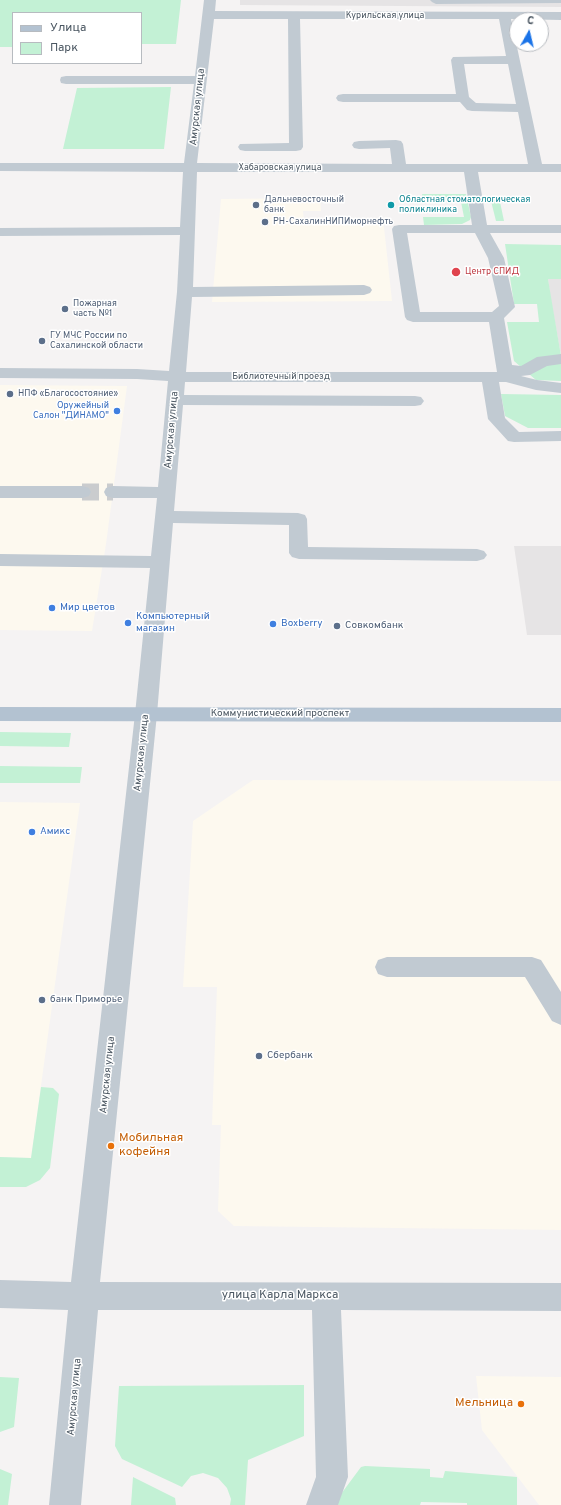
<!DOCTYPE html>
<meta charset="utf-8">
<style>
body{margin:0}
#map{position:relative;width:561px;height:1505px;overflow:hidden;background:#f5f3f3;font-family:Overpass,sans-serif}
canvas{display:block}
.legend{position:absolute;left:12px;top:12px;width:130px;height:52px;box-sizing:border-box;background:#fff;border:1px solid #b7bbc0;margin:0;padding:5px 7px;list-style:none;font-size:12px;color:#4a5661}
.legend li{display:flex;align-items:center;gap:8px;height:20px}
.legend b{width:20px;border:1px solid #b7bbc0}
.north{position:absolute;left:509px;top:12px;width:40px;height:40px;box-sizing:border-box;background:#fff;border:1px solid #b7bbc0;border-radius:50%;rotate:8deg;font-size:11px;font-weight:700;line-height:16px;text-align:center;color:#4a5661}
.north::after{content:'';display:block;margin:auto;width:14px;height:18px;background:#1a73e8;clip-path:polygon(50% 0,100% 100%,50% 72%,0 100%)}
</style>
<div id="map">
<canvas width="561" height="1505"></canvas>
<ul class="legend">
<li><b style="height:5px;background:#b3c2d1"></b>Улица</li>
<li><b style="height:11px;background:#c3f1d5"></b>Парк</li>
</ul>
<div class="north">С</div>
</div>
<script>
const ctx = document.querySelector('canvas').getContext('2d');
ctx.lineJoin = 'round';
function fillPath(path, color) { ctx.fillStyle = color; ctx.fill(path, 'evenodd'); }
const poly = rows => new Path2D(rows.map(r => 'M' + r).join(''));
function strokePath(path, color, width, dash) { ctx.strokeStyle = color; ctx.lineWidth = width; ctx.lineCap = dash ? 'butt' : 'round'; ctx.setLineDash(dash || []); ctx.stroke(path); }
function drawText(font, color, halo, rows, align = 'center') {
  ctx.font = font + ' Overpass,sans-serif'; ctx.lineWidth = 3; ctx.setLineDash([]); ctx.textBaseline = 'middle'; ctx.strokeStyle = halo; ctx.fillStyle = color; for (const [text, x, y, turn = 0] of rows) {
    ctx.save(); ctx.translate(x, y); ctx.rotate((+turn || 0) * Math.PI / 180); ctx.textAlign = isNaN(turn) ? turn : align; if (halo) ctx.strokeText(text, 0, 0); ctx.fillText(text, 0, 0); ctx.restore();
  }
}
const commercial = poly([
 [320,198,321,211,303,211,304,222,321,222,321,218,383,218,392,301,212,302,221,199],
 [0,385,127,386,106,544,92,631,0,630],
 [253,780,561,781,561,1230,234,1226,218,1211,221,1125,212,1125,217,987,183,987,193,821],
 [0,802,80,803,31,1158,0,1157],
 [476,1376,561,1377,561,1505,539,1505,482,1430]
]);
const education = poly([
 [240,0,561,0,561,7,240,5],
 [548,279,561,279,561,356,550,295],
 [514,546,561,546,561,635,527,635]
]);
const green = poly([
 [0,0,181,0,176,44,141,44,141,13,13,13,13,47,0,47],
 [171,87,164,149,63,149,77,88],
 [422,194,466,194,471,217,470,220,462,224,424,225,423,217,464,217,460,197,423,198],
 [490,197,499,197,504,221,496,221],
 [505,244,561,245,561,279,548,279,561,356,561,381,536,380,514,361,507,322,539,322,537,304,514,304],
 [501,394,561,395,561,428,528,428,505,416],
 [0,732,71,733,69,747,0,746],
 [0,766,82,767,80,783,0,783],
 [41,1087,53,1088,59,1094,50,1168,40,1180,26,1187,0,1187,0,1157,31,1158],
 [0,1377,19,1378,14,1427,0,1432],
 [304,1385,304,1436,248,1460,245,1505,230,1505,231,1499,227,1488,218,1478,203,1473,191,1476,182,1487,122,1459,115,1446,119,1386],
 [365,1466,430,1469,430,1477,443,1478,445,1471,517,1477,517,1505,467,1505,467,1503,421,1502,420,1505,337,1505,341,1494,361,1467],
 [0,1469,12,1474,8,1505,0,1505],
 [133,1477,175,1498,176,1505,131,1505]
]);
const minorTunnel = poly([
 [82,492,113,492]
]);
const minor = poly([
 [204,0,216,0,215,11,561,12,561,20,511,19,542,164,561,164,561,172,478,172,487,225,561,225,561,233,490,233,504,258,515,307,504,318,512,365,521,366,537,357,561,354,561,364,547,366,530,375,521,376,537,380,561,383,561,393,536,390,506,382,499,382,505,418,519,432,561,431,561,441,514,442,508,441,488,419,482,382,185,382,184,395,415,396,421,397,424,401,421,405,415,406,183,405,174,511,298,513,305,515,307,519,308,547,477,549,484,551,487,555,484,559,477,561,299,559,292,557,289,553,289,525,173,523,157,714,100,1282,561,1283,561,1311,341,1310,348,1477,338,1505,306,1505,316,1477,312,1310,98,1310,81,1505,49,1505,68,1310,0,1308,0,1280,71,1282,135,714,150,568,0,566,0,554,151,556,157,498,113,498,106,496,104,492,106,488,113,486,158,487,168,381,137,379,0,378,0,368,137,369,169,371,177,292,180,235,0,236,0,228,180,227,183,172,0,171,0,163,184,163,194,84,66,84,61,83,60,80,61,77,66,76,195,76,204,0],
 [214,19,288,19,289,143,240,144,238,147,240,150,245,151,296,151,301,150,303,147,300,19,499,19,506,56,453,57,451,60,456,94,343,94,338,95,336,98,338,101,343,102,460,102,467,110,472,111,518,112,528,164,406,164,403,144,401,141,396,140,359,141,354,142,352,145,354,148,359,149,390,148,392,164,197,163,214,19],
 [464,64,508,64,516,104,476,103,469,97,464,64],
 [197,172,464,172,472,225,399,225,394,226,392,229,405,317,407,320,413,322,489,322,497,372,186,372,192,297,364,295,370,293,372,290,370,287,364,285,193,287,197,172],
 [407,233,475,233,488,258,499,306,492,312,420,312,407,233],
 [430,0,561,0,561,3,436,4,432,2,430,0],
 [0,486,82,486,89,488,91,492,89,496,82,498,0,498,0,486],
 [387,957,532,957,541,960,561,992,561,1025,552,1021,525,977,387,977,378,974,375,967,378,960,387,957]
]);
const major = poly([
 [0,707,561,708,561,722,0,721,0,707]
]);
const markers = [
 [256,205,4,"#5c6f8a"],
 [391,205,4,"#0f9aa8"],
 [265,222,4,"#5c6f8a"],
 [456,272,5,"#e0444e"],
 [65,309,4,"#5c6f8a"],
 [42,341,4,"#5c6f8a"],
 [10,394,4,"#5c6f8a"],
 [117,411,4,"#3f7fe0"],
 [52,608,4,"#3f7fe0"],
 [128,623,4,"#3f7fe0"],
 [273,624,4,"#3f7fe0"],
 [337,626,4,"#5c6f8a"],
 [32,832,4,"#3f7fe0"],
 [42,1000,4,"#5c6f8a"],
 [259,1056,4,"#5c6f8a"],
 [111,1146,4,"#e8710a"],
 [521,1404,4,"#e8710a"]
];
const farStreetnames = [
 ["Курильская улица",385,16],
 ["Хабаровская улица",280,168],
 ["Библиотечный проезд",281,377]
];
const farServicenames = [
 ["Дальневосточный",264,200],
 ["банк",264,210],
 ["РН-СахалинНИПИморнефть",273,222],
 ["Пожарная",73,304],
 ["часть №1",73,314],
 ["ГУ МЧС России по",50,336],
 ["Сахалинской области",50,346],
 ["НПФ «Благосостояние»",18,394]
];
const farCulturenames = [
 ["Областная стоматологическая",399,200],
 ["поликлиника",399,210]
];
const farHealthnames = [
 ["Центр СПИД",465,272]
];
const farShopnames = [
 ["Оружейный",109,406],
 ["Салон \"ДИНАМО\"",109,416]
];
const streetNames = [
 ["Амурская улица",198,107,-84],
 ["Амурская улица",172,430,-85],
 ["Коммунистический проспект",280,714],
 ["Амурская улица",142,753,-84],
 ["Амурская улица",108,1075,-84],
 ["Амурская улица",75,1397,-85]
];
const shopNames = [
 ["Мир цветов",60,608],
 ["Компьютерный",136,617],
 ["магазин",136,629],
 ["Boxberry",281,624],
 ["Амикс",40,832]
];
const serviceNames = [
 ["Совкомбанк",345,626],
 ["банк Приморье",50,1000],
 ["Сбербанк",267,1056]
];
const nearFoodnames = [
 ["Мобильная",119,1139],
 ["кофейня",119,1153],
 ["Мельница",513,1404,"right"]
];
const nearStreetnames = [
 ["улица Карла Маркса",280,1296]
];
fillPath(commercial, '#fdf9ef');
fillPath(education, '#e6e4e5');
fillPath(green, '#c3f1d5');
strokePath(minorTunnel, '#caccce', 17, [17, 8]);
fillPath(minor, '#c1cad2');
fillPath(major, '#b3c2d1');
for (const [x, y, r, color] of markers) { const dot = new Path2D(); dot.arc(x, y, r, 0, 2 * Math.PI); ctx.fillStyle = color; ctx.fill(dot); strokePath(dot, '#fff', 1.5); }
drawText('9px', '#4a5661', '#fff', farStreetnames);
drawText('9px', '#4e5e75', '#fff', farServicenames, 'left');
drawText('9px', '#0d838f', '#fff', farCulturenames, 'left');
drawText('9px', '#be3a42', '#fff', farHealthnames, 'left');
drawText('9px', '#366cbe', '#fff', farShopnames, 'right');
drawText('10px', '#4a5661', '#fff', streetNames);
drawText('10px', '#366cbe', '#fff', shopNames, 'left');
drawText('10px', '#4e5e75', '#fff', serviceNames, 'left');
drawText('12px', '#c56008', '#fff', nearFoodnames, 'left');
drawText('12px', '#4a5661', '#fff', nearStreetnames);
</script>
